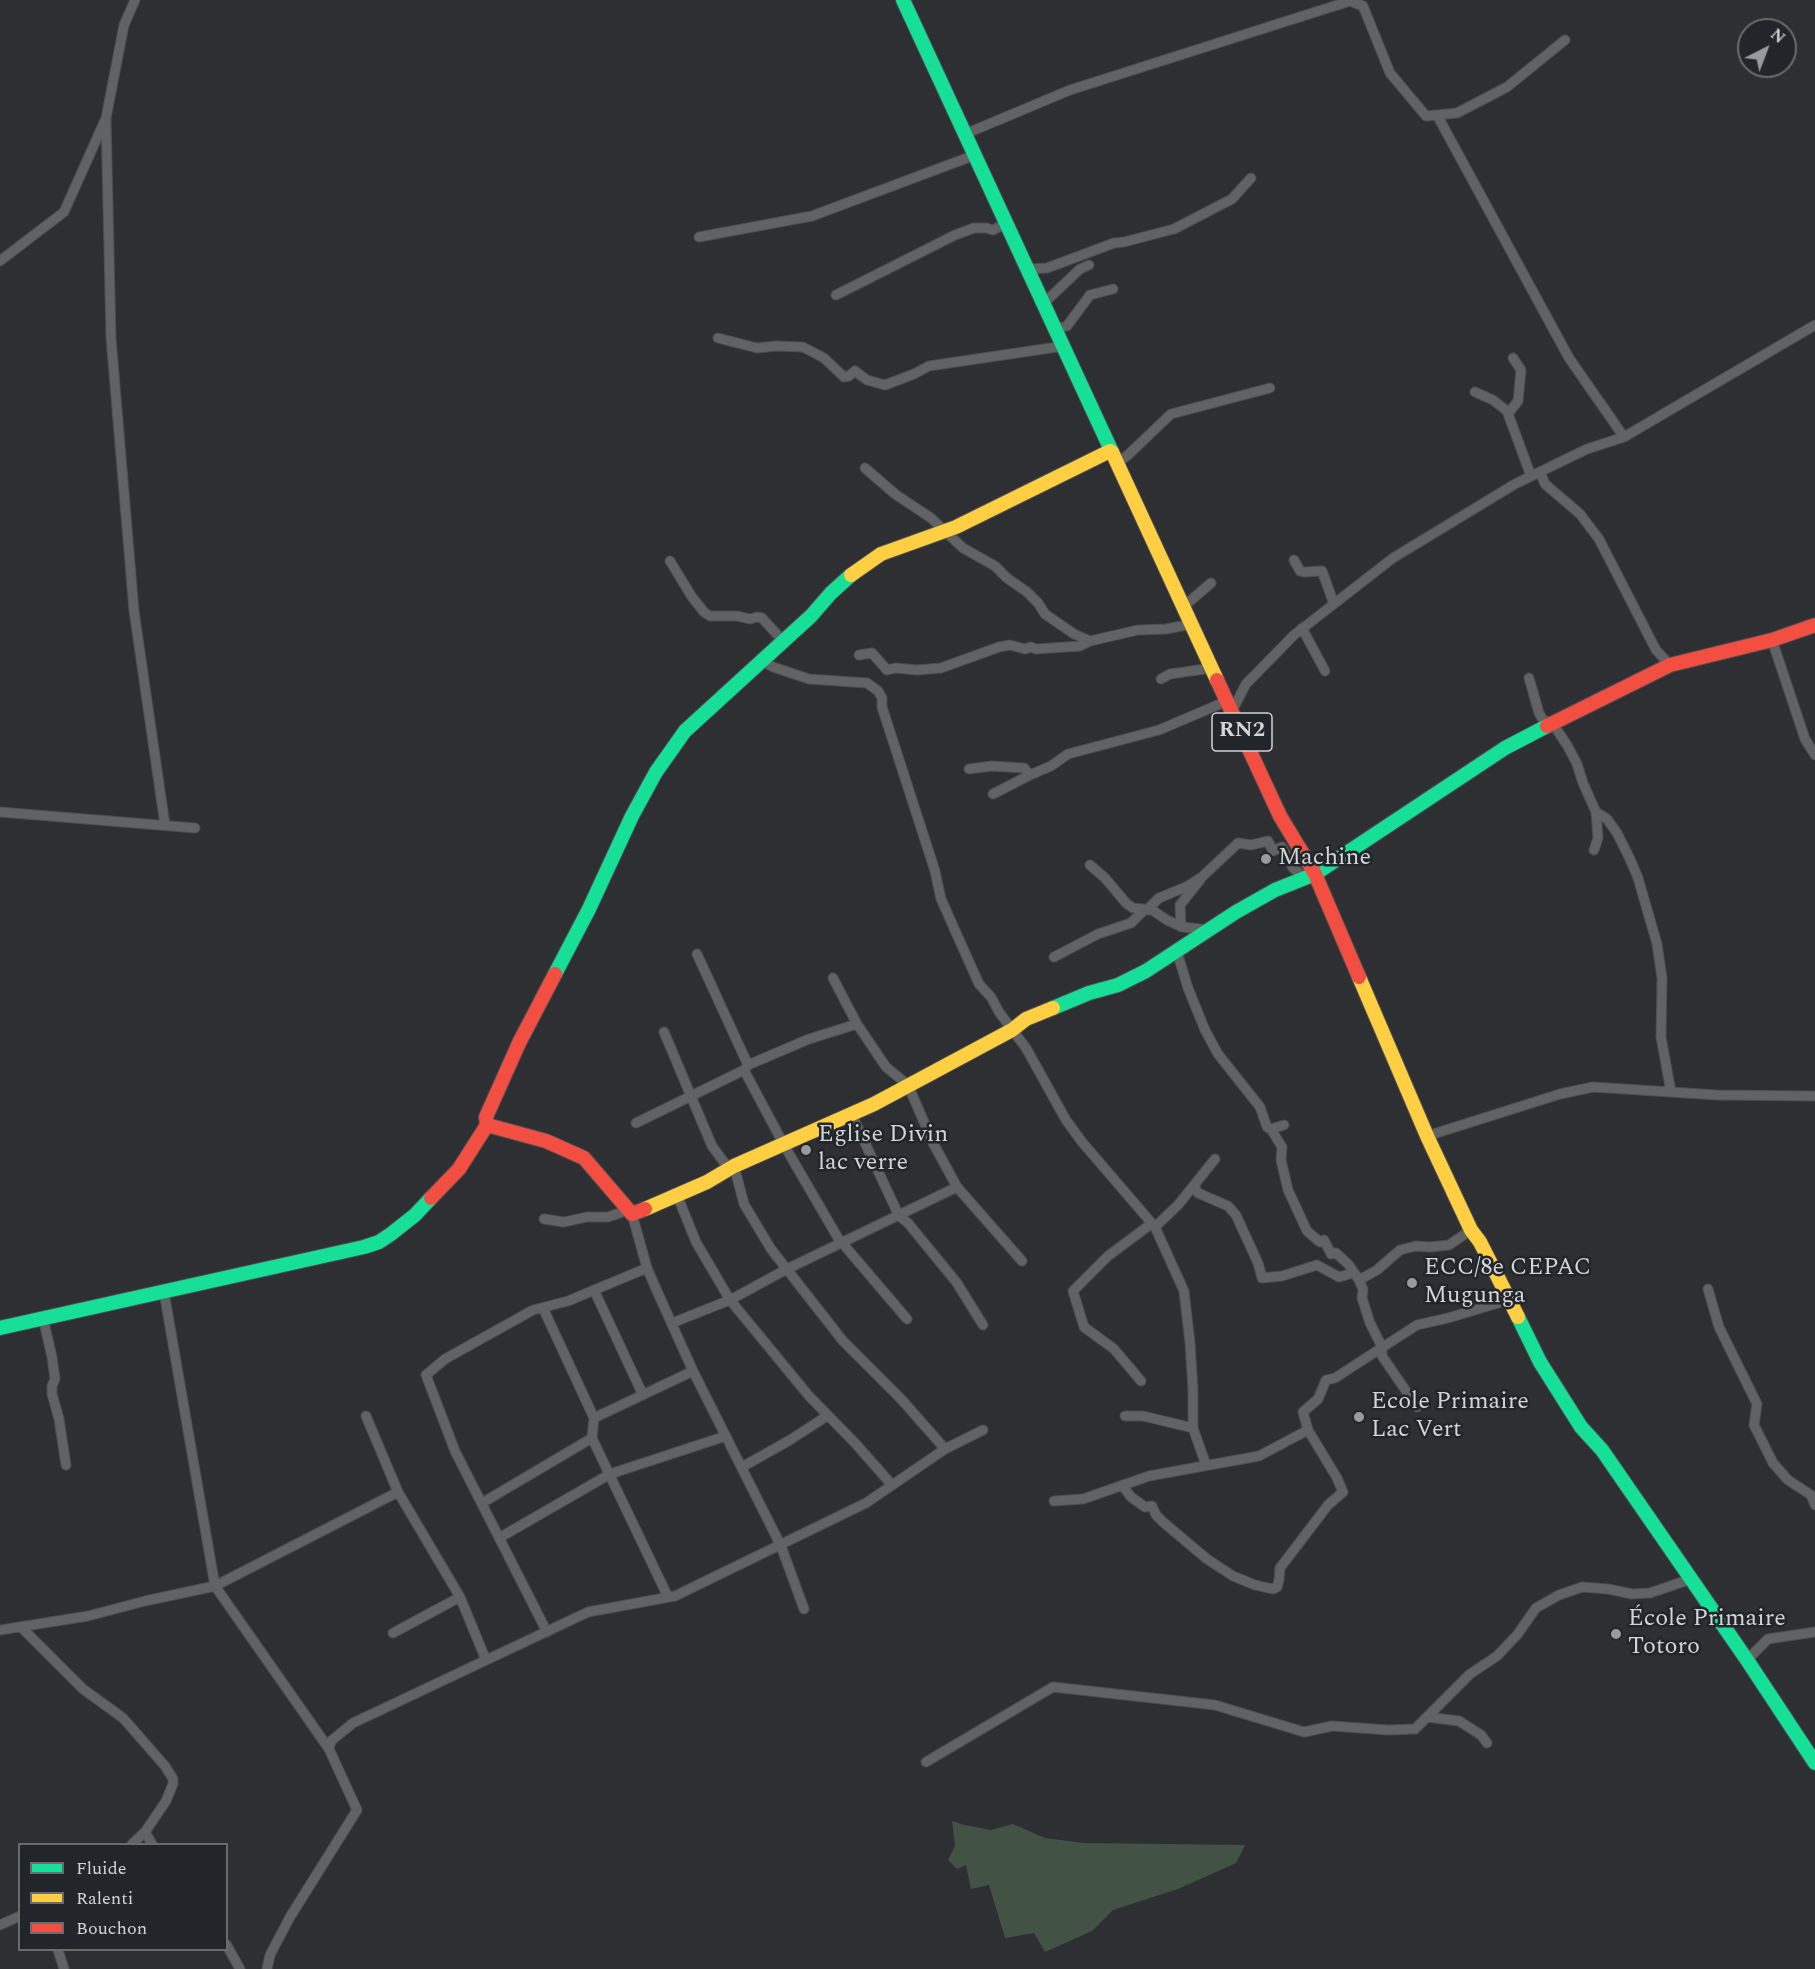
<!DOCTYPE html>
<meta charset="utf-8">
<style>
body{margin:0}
#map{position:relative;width:1815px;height:1969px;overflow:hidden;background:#2d2f32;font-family:Spectral,serif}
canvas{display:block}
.legend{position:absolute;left:18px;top:1843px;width:210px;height:108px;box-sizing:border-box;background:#222529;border:2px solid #696b6f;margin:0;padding:8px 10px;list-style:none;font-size:18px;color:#d3d4d7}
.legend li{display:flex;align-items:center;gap:12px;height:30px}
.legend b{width:30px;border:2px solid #696b6f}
.north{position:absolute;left:1737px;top:18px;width:60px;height:60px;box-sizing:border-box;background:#222529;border:2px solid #696b6f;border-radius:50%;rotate:42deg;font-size:16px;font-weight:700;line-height:24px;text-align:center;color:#d3d4d7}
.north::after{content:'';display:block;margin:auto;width:21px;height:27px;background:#999a9d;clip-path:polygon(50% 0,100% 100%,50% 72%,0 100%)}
</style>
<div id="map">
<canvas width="1815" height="1969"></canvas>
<ul class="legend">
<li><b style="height:8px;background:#16e098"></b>Fluide</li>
<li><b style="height:8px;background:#ffcf43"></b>Ralenti</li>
<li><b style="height:8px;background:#f24e42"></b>Bouchon</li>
</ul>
<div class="north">N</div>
</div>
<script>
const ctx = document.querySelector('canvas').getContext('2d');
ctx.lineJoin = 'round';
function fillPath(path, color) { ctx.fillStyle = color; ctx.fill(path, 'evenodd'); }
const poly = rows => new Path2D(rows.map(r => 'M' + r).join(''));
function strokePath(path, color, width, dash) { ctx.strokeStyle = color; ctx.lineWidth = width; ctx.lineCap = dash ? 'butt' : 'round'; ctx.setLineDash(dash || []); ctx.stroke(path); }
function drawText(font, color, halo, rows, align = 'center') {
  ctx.font = font + ' Spectral,serif'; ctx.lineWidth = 5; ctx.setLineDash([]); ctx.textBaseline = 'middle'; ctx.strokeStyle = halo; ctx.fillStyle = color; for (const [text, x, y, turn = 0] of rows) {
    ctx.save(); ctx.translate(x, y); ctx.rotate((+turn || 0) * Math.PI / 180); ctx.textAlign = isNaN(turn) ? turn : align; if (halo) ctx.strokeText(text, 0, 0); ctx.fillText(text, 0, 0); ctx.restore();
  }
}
const green = poly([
 [952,1821,965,1825,991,1830,1013,1824,1045,1838,1084,1843,1245,1845,1236,1863,1178,1889,1113,1910,1092,1931,1045,1952,1034,1933,1005,1938,989,1885,971,1889,966,1865,957,1869,948,1860,955,1846]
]);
const street = poly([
 [1437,115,1569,358,1624,437],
 [106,118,111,338,134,611,165,825],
 [965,134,1070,90,1350,1,1363,6,1390,73,1426,116,1457,113,1507,87,1565,40],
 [699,237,812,216,975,155],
 [0,261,64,212,106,118,124,25,135,0],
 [1028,269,1047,268,1114,243,1124,242,1174,229,1232,199,1251,178],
 [836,295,955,235,974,228,986,228,993,230,1007,223],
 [1044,303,1080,269,1089,265],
 [1056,329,1067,326,1090,295,1113,289],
 [718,338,757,348,776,346,803,347,824,358,844,377,849,376,855,371,867,380,885,385,914,374,929,366,1064,346],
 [1475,392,1493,400,1507,411,1531,476],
 [1507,411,1511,410,1518,401,1521,370,1513,358],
 [1117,463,1128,455,1171,414,1270,388],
 [865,468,895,494,931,518,963,548,995,566,1007,578,1027,592,1038,603,1045,614,1074,634,1090,641],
 [1540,472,1545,484,1580,514,1599,539,1656,650,1670,665],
 [1294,560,1300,571,1304,572,1322,571,1334,604],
 [670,561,692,597,704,612,710,616,737,616,750,619,757,617,762,618,783,641],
 [1183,607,1211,583],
 [1302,628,1325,671],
 [1772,640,1805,739,1815,755],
 [859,655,872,653,887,670,896,668,917,670,941,668,999,647,1010,645,1025,649,1031,647,1036,649,1080,646,1090,641,1138,630,1166,629,1192,624],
 [761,660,773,667,809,679,867,683,878,691,882,698,882,707,935,871,941,899,979,984,991,997,999,1012,1026,1048,1066,1120,1082,1142,1155,1227,1184,1291,1190,1343,1193,1390,1193,1428,1206,1465],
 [1529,678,1539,713,1543,720,1553,724,1567,745,1577,764,1583,783,1596,812,1598,838,1594,850],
 [1161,679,1170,674,1212,668],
 [1232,711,1246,684,1294,635,1393,558,1515,484,1587,449,1624,437,1815,325],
 [969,769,992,766,1024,768,1030,775],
 [993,794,1030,775,1051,766,1068,754,1159,730,1227,701],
 [0,812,195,828],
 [1596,812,1607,819,1617,833,1630,859,1638,878,1657,944,1662,978,1661,1037,1671,1092],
 [1090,865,1105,878,1126,903,1133,908,1152,910,1167,920,1182,927,1210,930],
 [1147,910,1159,898,1188,886,1202,877,1238,843,1251,845,1268,841,1273,851,1282,847,1293,868,1304,877],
 [1181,927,1180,905,1200,880],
 [1177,952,1188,988,1205,1030,1218,1054,1260,1107,1267,1127,1271,1129,1284,1125],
 [697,954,748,1065],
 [1054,957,1098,934,1131,923,1144,910],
 [833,978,857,1024,886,1067,908,1085,933,1143,957,1187,1022,1261],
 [857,1024,809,1039,748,1065,744,1070,784,1145,838,1238,907,1319],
 [664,1032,712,1146,729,1169],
 [851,1113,899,1216,908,1223,957,1283,983,1325],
 [636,1123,744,1070],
 [1271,1129,1282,1147,1281,1160,1288,1190,1307,1231,1320,1242,1324,1240,1331,1254,1336,1253,1349,1265,1359,1280,1363,1289,1362,1298,1370,1323,1382,1347,1382,1356,1417,1407],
 [1427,1136,1560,1094,1593,1087,1717,1095,1815,1096],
 [734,1166,744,1204,771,1249,843,1341,902,1400,945,1449],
 [1194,1186,1198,1193,1228,1206,1236,1215,1258,1263,1262,1278,1282,1276,1317,1265,1339,1277,1353,1273],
 [677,1195,696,1242,730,1300,809,1396,855,1443,892,1485],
 [632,1214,647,1268,657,1291,693,1371,781,1546,804,1609],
 [544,1219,564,1222,587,1217,608,1217,628,1210],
 [1155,1227,1178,1205,1215,1159],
 [1359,1280,1377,1270,1400,1250,1416,1246,1430,1247,1449,1245,1471,1230],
 [1708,1289,1719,1327,1757,1404,1754,1425,1773,1463,1788,1480,1811,1495,1815,1505],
 [594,1290,643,1395],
 [164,1292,215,1586,329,1749],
 [543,1308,594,1418],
 [43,1318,52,1357,55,1379,52,1386,52,1394,59,1419,66,1465],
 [672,1323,730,1300,787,1269,957,1187],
 [1141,1381,1114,1349,1084,1327,1073,1291,1108,1256,1151,1224],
 [366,1416,398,1492,460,1597,486,1660],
 [1125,1416,1143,1416,1193,1428],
 [592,1438,668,1597],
 [742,1467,790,1440,827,1416],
 [1122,1485,1131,1497,1145,1507,1152,1506,1156,1515,1163,1522,1207,1559,1233,1576,1255,1585,1273,1589,1277,1587,1279,1580,1280,1568,1328,1505,1343,1492,1337,1478,1308,1430],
 [1054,1501,1083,1499,1149,1476,1259,1456,1308,1430,1303,1412,1318,1399,1326,1380,1335,1378,1417,1325,1448,1318,1508,1300],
 [482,1503,592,1438,594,1418,693,1371],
 [499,1538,610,1474,726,1436],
 [22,1628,83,1689,123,1718,165,1766,173,1779,173,1784,166,1801,145,1832,152,1844],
 [0,1630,88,1616,145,1601,215,1586,398,1492],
 [547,1632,455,1451,426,1375,445,1359,533,1310,568,1301,647,1268],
 [393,1633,460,1597],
 [1747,1660,1768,1639,1815,1632],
 [1427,1717,1459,1721,1481,1735,1487,1743],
 [926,1762,1053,1687,1215,1705,1304,1732,1332,1726,1388,1730,1415,1729,1470,1674,1497,1656,1517,1635,1536,1608,1559,1595,1582,1587,1608,1589,1632,1594,1650,1593,1691,1579],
 [132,1844,145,1832],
 [0,1925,20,1916],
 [226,1944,240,1969],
 [58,1950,64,1969],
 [267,1969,270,1955,290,1917,357,1810,329,1749,331,1741,353,1723,588,1612,675,1596,866,1503,945,1449,983,1430]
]);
const fast = poly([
 [903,0,1112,452],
 [555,974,589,909,632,816,656,772,685,731,811,616,831,593,851,575],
 [1053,1008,1089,993,1118,985,1146,971,1236,912,1275,890,1315,874,1505,748,1547,726],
 [1518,1317,1540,1362,1581,1427,1602,1450,1747,1660,1815,1763],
 [0,1328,364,1247,379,1242,391,1234,415,1215,431,1198]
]);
const slow = poly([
 [1112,452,1217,680],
 [851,575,881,554,956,527,1110,451],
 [1359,977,1427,1136,1471,1230,1480,1242,1518,1317],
 [645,1209,707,1182,734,1166,874,1104,1012,1030,1026,1019,1053,1008]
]);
const jam = poly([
 [1217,680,1280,816,1315,874,1359,977],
 [1547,726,1670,665,1772,640,1815,625],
 [487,1125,546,1141,584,1158,632,1214,645,1209],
 [431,1198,459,1169,487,1125,486,1117,519,1043,555,974]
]);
const markers = [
 [1266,859,6,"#999a9d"],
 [806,1150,6,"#999a9d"],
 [1412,1283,6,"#999a9d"],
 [1359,1417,6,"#999a9d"],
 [1616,1634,6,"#999a9d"]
];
const shields = [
 [1242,732,60]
];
const shieldNames = [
 ["RN2",1242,732]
];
const poiNames = [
 ["Machine",1278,859],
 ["Eglise Divin",818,1136],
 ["lac verre",818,1164],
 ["ECC/8e CEPAC",1424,1269],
 ["Mugunga",1424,1297],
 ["Ecole Primaire",1371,1403],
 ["Lac Vert",1371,1431],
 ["École Primaire",1628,1620],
 ["Totoro",1628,1648]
];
fillPath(green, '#425244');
strokePath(street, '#4c4d4f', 11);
strokePath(fast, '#4c4d4f', 16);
strokePath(slow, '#4c4d4f', 16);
strokePath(jam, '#4c4d4f', 16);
strokePath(street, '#616264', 9);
strokePath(fast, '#16e098', 14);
strokePath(slow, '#ffcf43', 14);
strokePath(jam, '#f24e42', 14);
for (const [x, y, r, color] of markers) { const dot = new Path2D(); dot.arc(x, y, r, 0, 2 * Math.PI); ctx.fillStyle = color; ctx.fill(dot); strokePath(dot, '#222529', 2); }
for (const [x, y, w] of shields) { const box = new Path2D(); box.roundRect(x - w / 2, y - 19, w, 38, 4.5); ctx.fillStyle = '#222529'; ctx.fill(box); strokePath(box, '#d3d4d7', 1.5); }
drawText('bold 22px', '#d3d4d7', null, shieldNames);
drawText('24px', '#d3d4d7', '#222529', poiNames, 'left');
</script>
